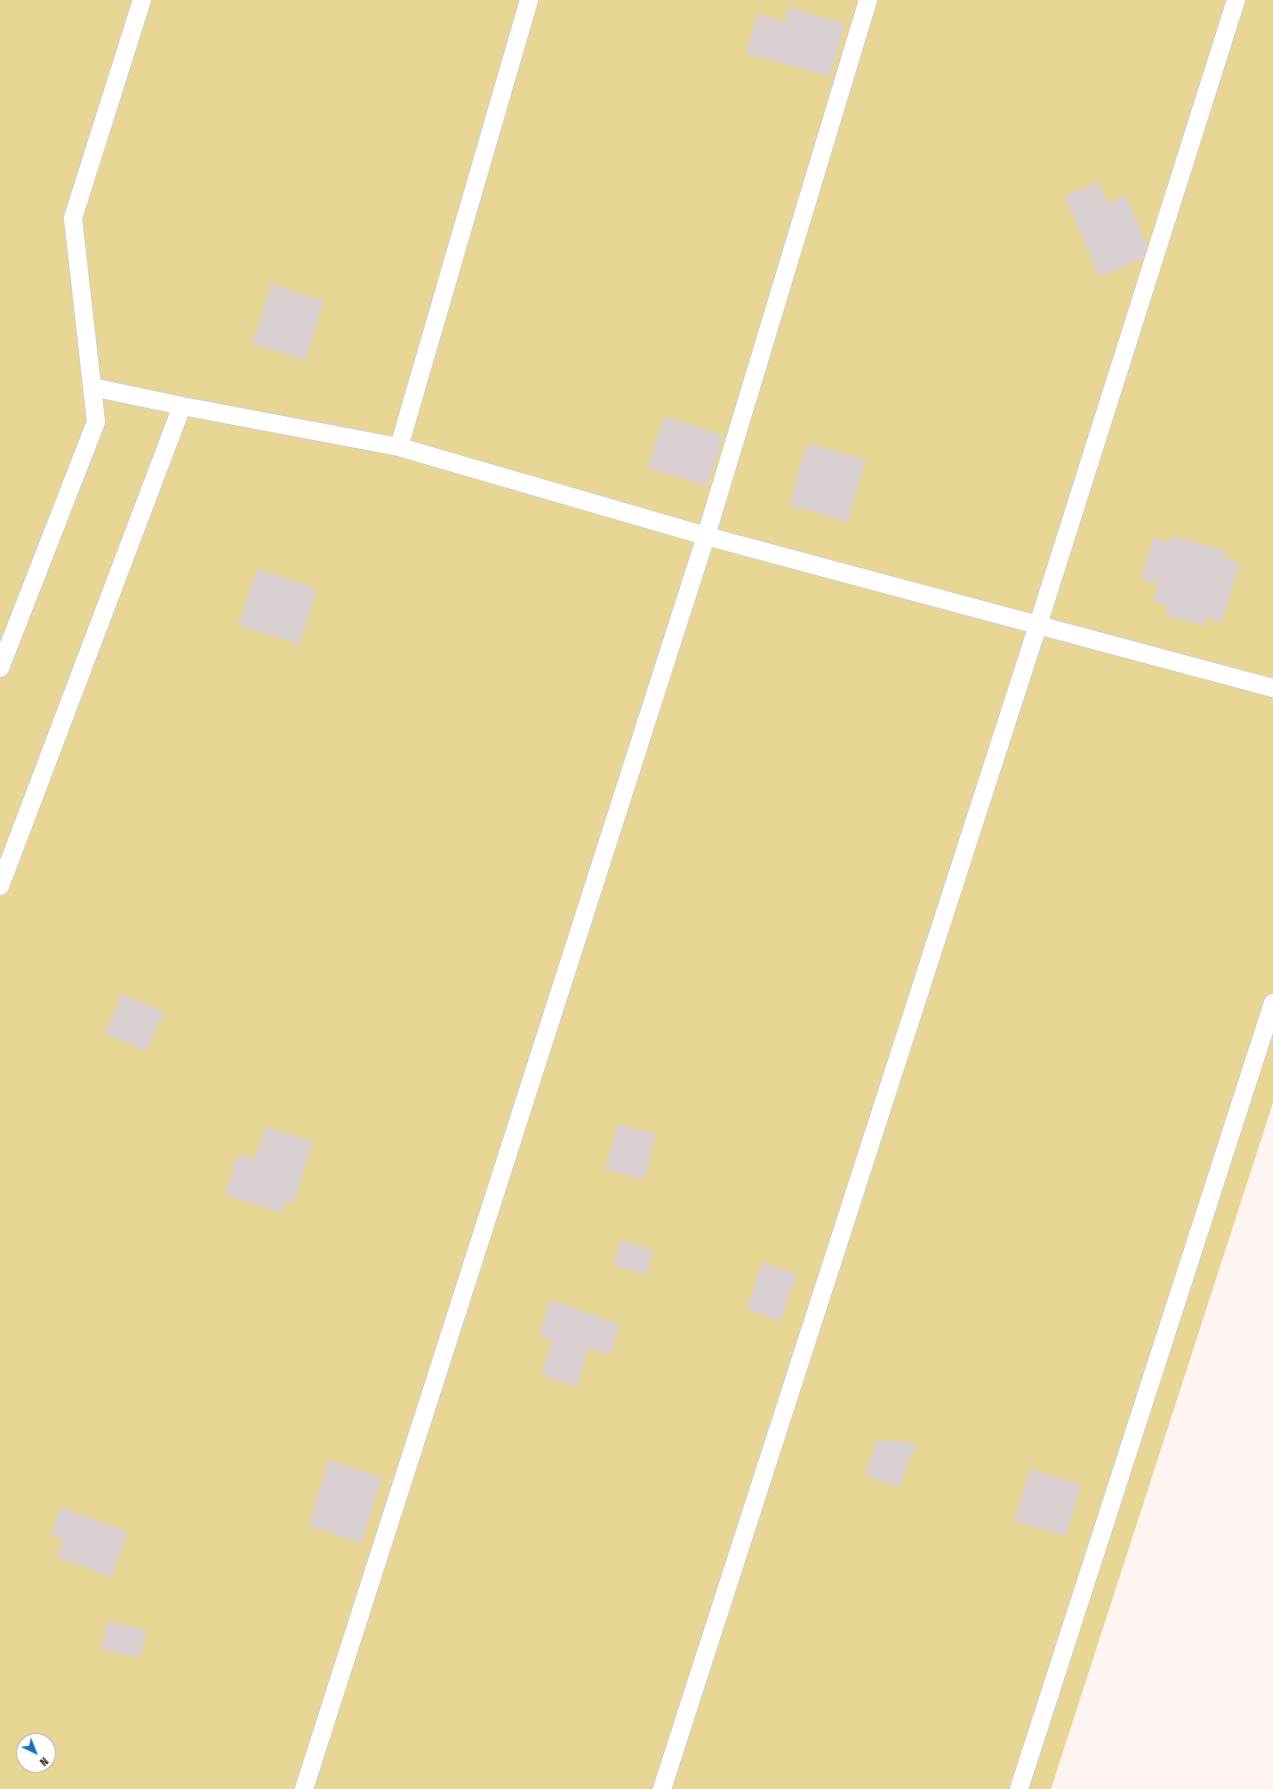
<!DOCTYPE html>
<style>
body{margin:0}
#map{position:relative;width:1273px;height:1789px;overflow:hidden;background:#fef4f1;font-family:"Fira Sans Condensed",sans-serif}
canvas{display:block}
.north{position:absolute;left:16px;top:1733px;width:40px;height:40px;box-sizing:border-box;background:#fff;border:1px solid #abaaa9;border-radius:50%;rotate:137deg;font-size:11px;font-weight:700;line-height:16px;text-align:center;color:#2e2a29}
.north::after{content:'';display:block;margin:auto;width:14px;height:18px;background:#1b6ebc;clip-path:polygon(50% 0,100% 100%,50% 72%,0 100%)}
</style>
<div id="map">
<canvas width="1273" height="1789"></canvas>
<div class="north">N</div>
</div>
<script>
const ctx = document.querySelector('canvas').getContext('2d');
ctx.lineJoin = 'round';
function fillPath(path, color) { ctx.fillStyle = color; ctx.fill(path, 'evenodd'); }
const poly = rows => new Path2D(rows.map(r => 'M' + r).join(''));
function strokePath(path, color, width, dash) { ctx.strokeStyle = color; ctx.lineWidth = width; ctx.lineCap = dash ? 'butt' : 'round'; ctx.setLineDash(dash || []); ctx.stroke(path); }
const green = poly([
 [0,0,1273,0,1273,1103,1051,1789,0,1789],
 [24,1741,48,1741,48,1765,24,1765]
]);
const building = poly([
 [788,7,845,23,830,76,746,54,757,14,784,22],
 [1099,182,1107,203,1126,195,1151,255,1099,277,1065,196],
 [271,284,324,301,305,360,252,344],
 [664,416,723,435,707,486,648,468],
 [807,443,866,460,847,522,789,505],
 [1173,536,1226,551,1224,558,1239,562,1222,623,1205,618,1203,626,1165,615,1168,606,1153,602,1158,584,1141,579,1153,538,1170,543],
 [257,569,317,589,299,645,238,625],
 [122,994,164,1011,146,1051,105,1034],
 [618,1124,656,1134,644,1180,605,1169],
 [265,1127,313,1142,294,1203,287,1200,282,1213,225,1195,238,1154,255,1159],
 [620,1240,653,1250,646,1275,613,1265],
 [763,1262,797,1274,780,1321,746,1309],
 [551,1300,620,1324,610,1355,589,1348,576,1387,541,1375,553,1340,539,1335],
 [877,1440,916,1442,899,1488,865,1475],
 [328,1460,382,1477,362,1543,309,1526],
 [1030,1469,1081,1484,1066,1536,1014,1521],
 [61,1507,128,1532,111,1577,57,1557,63,1540,51,1535],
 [108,1621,147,1630,140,1658,101,1649]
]);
const service = poly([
 [92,387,182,406,399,447,706,536,1273,688],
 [399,447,529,0],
 [0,668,96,422,73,218,142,0],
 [0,886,182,406],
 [304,1789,706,536,868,0],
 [662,1789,1038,625,1236,0],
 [1019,1789,1273,1003]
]);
fillPath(green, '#e8d695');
fillPath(building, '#dbd0d2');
strokePath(service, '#d5cbc8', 20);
strokePath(service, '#fff', 18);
</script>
